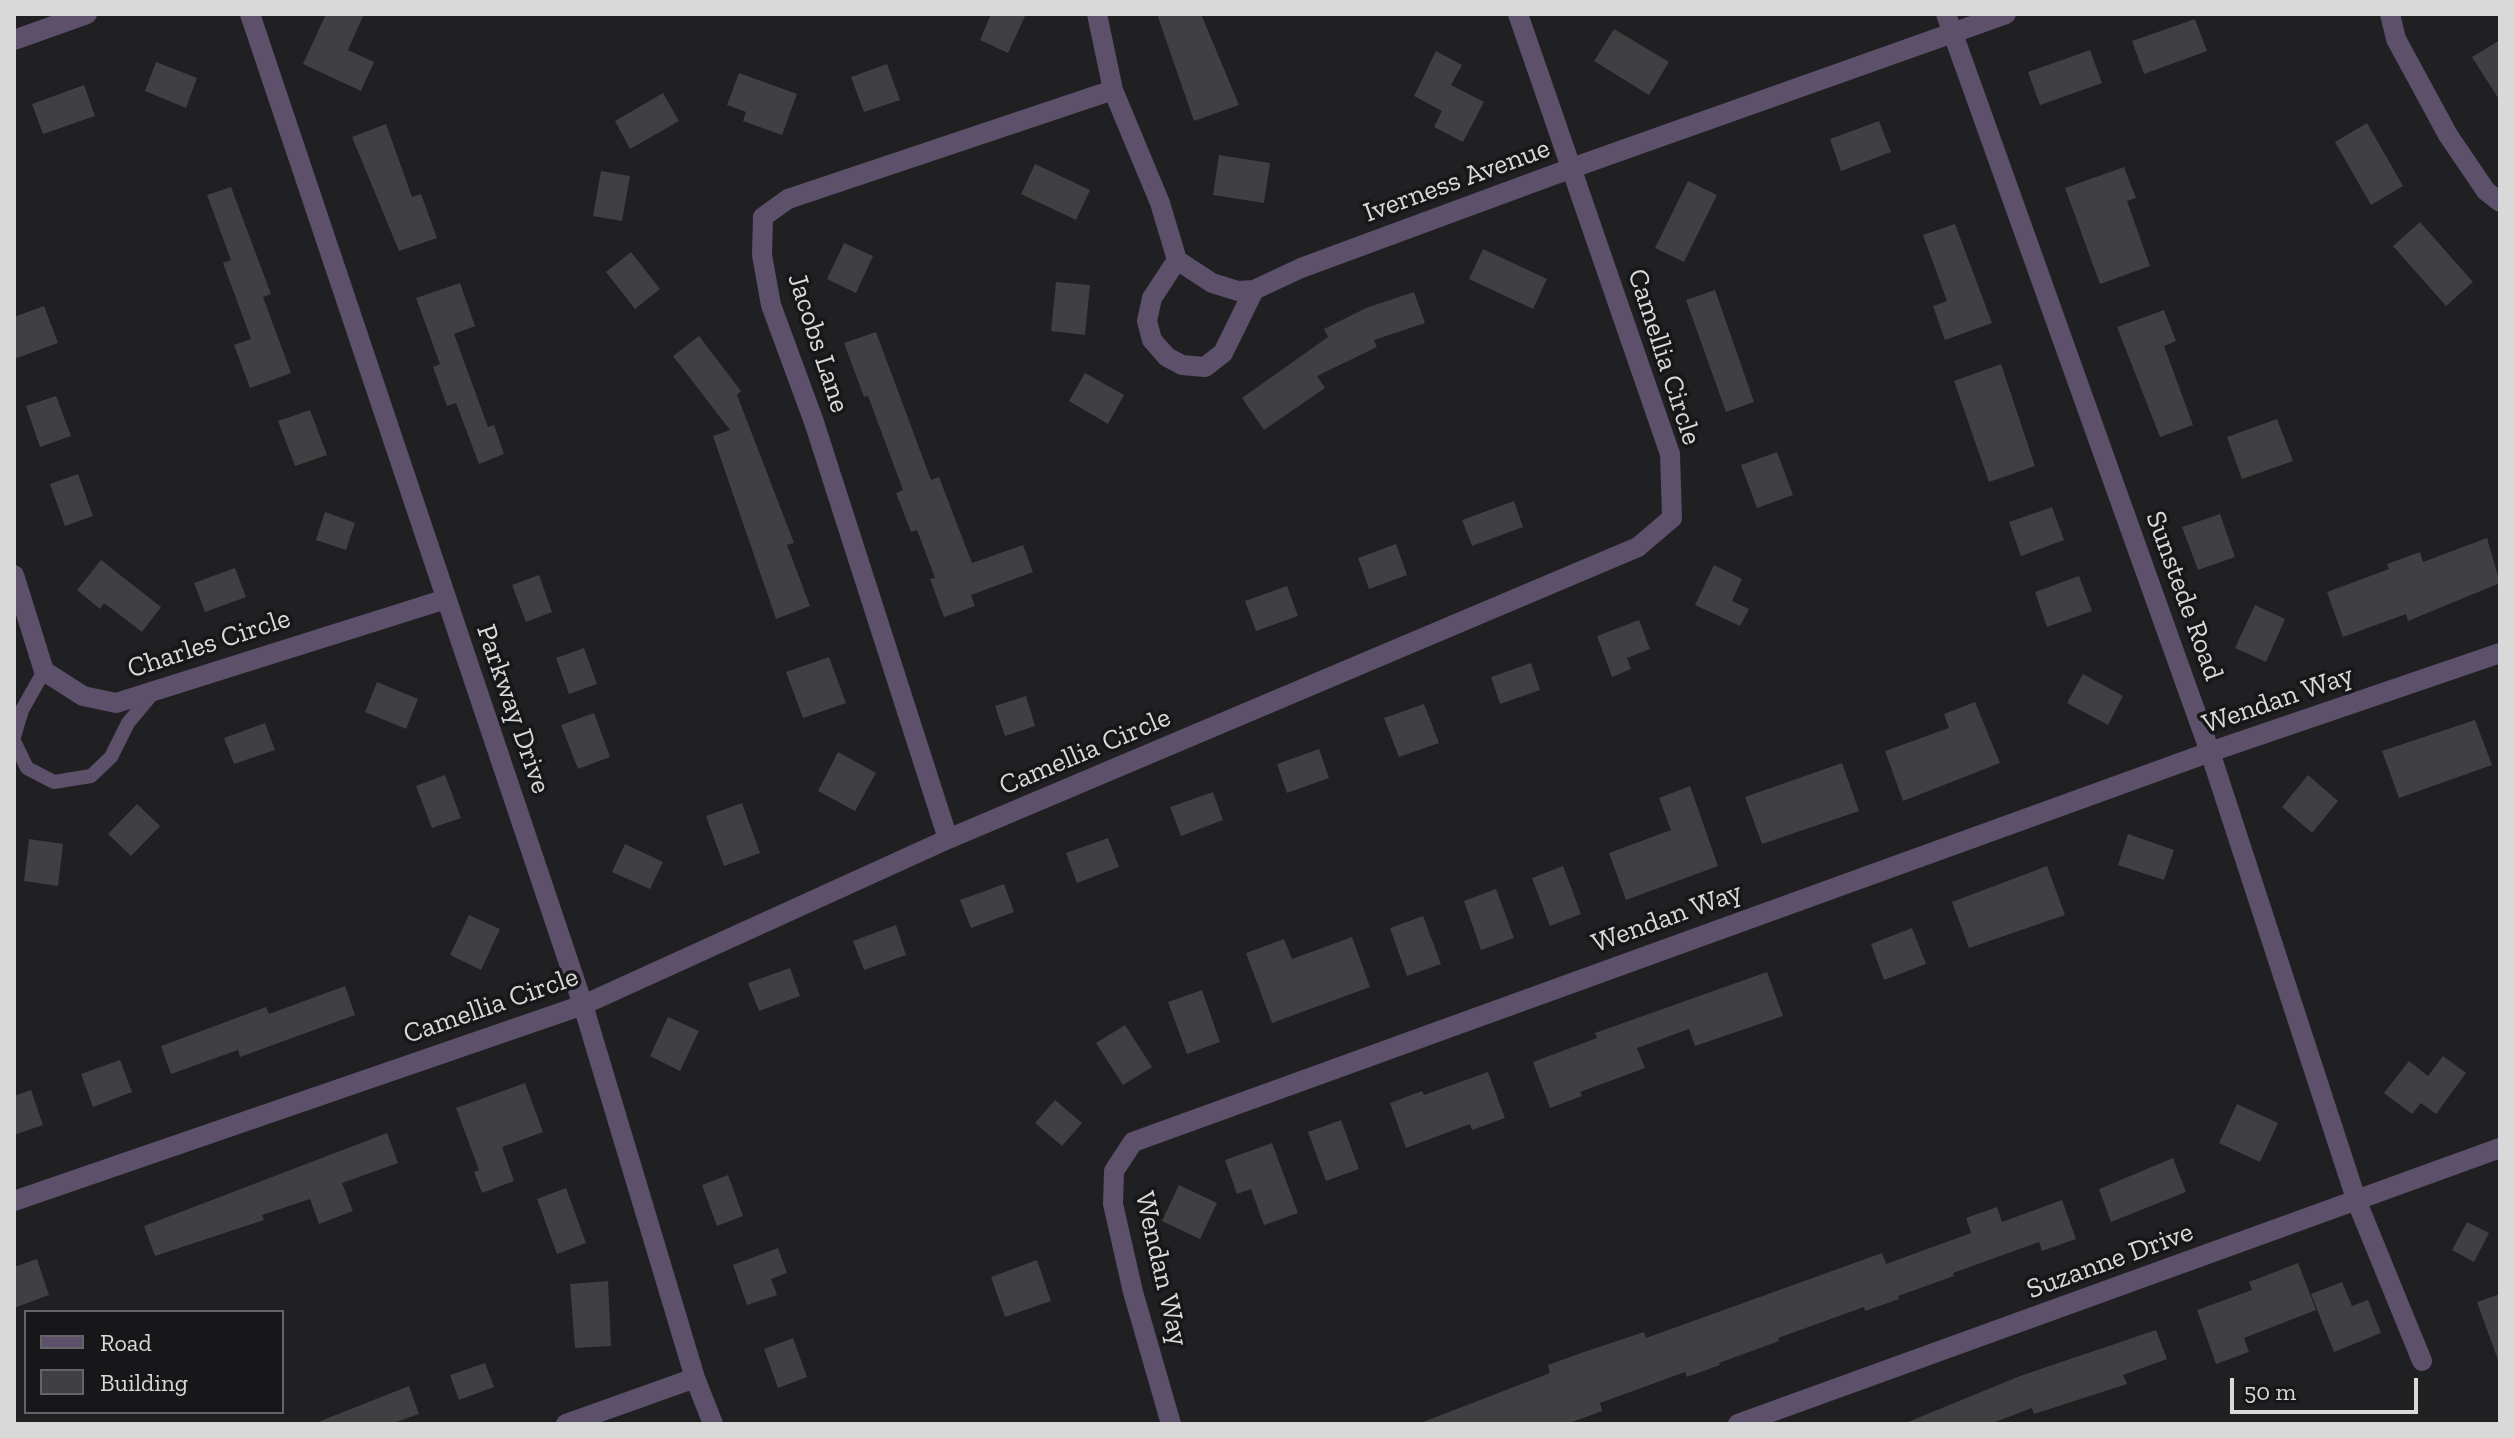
<!DOCTYPE html>
<style>
body{margin:0}
#map{position:relative;width:2514px;height:1438px;overflow:hidden;background:#201f21;font-family:"Zilla Slab",serif}
canvas{display:block}
.frame{position:absolute;inset:0;border:16px solid #dad9da;pointer-events:none}
.legend{position:absolute;left:24px;top:1310px;width:260px;height:104px;box-sizing:border-box;background:#171618;border:2px solid #656466;margin:0;padding:10px 14px;list-style:none;font-size:24px;color:#dad9da}
.legend li{display:flex;align-items:center;gap:16px;height:40px}
.legend b{width:40px;border:2px solid #656466}
.scale{position:absolute;left:2230px;top:1378px;width:188px;height:36px;box-sizing:border-box;border:4px solid #dad9da;border-top:0;padding-left:10px;font-size:24px;line-height:28px;white-space:nowrap;color:#dad9da;-webkit-text-stroke:6px #171618;paint-order:stroke}
</style>
<div id="map">
<canvas width="2514" height="1438"></canvas>
<div class="frame"></div>
<ul class="legend">
<li><b style="height:10px;background:#5c506b"></b>Road</li>
<li><b style="height:22px;background:#403f41"></b>Building</li>
</ul>
<div class="scale">50 m</div>
</div>
<script>
const ctx = document.querySelector('canvas').getContext('2d');
ctx.lineJoin = 'round';
function fillPath(path, color) { ctx.fillStyle = color; ctx.fill(path, 'evenodd'); }
const poly = rows => new Path2D(rows.map(r => 'M' + r).join(''));
function strokePath(path, color, width, dash) { ctx.strokeStyle = color; ctx.lineWidth = width; ctx.lineCap = dash ? 'butt' : 'round'; ctx.setLineDash(dash || []); ctx.stroke(path); }
function drawText(font, color, halo, rows, align = 'center') {
  ctx.font = font + ' "Zilla Slab",serif'; ctx.lineWidth = 7; ctx.setLineDash([]); ctx.textBaseline = 'middle'; ctx.strokeStyle = halo; ctx.fillStyle = color; for (const [text, x, y, turn = 0] of rows) {
    ctx.save(); ctx.translate(x, y); ctx.rotate((+turn || 0) * Math.PI / 180); ctx.textAlign = isNaN(turn) ? turn : align; if (halo) ctx.strokeText(text, 0, 0); ctx.fillText(text, 0, 0); ctx.restore();
  }
}
const building = poly([
 [326,14,364,14,348,50,374,62,361,91,303,64],
 [991,14,1026,14,1008,53,980,40],
 [1157,14,1201,14,1239,105,1194,121],
 [2195,19,2207,51,2144,74,2132,41],
 [1614,29,1669,62,1649,95,1594,61],
 [2500,40,2500,101,2472,57],
 [2090,50,2102,83,2040,105,2028,72],
 [1436,51,1462,65,1451,85,1484,102,1463,142,1434,127,1442,111,1414,96],
 [156,62,197,78,186,108,145,91],
 [887,64,900,100,864,112,851,77],
 [739,73,797,94,782,135,743,121,746,112,727,105],
 [84,85,95,116,43,134,32,104],
 [663,93,679,121,630,149,615,121],
 [1879,121,1891,152,1841,171,1830,139],
 [2367,123,2403,186,2371,205,2335,142],
 [386,124,412,197,421,194,437,238,399,251,352,137],
 [1219,155,1270,163,1264,203,1213,195],
 [1035,164,1090,190,1076,220,1021,194],
 [2124,167,2136,198,2127,201,2150,266,2100,284,2065,188],
 [601,171,630,176,622,221,593,216],
 [1688,181,1717,195,1684,262,1655,248],
 [231,187,271,294,263,297,291,373,250,388,234,345,251,339,223,263,231,260,207,195],
 [2420,222,2473,282,2446,306,2393,246],
 [1955,224,1992,323,1945,340,1933,306,1947,301,1923,235],
 [844,243,873,256,856,293,827,279],
 [1483,249,1547,279,1533,309,1469,279],
 [631,252,660,289,635,309,606,272],
 [1056,282,1090,285,1085,335,1051,331],
 [460,283,475,326,454,334,488,427,494,425,504,454,479,464,456,403,447,406,433,367,440,364,416,298],
 [1715,290,1754,402,1726,412,1686,300],
 [1414,292,1425,323,1374,340,1377,347,1317,376,1325,388,1264,430,1242,398,1328,337,1324,329,1366,308],
 [44,306,58,343,14,359,14,317],
 [2164,310,2176,341,2164,346,2193,425,2160,437,2117,327],
 [876,332,931,480,939,477,972,563,1023,545,1033,572,971,595,975,606,944,617,930,579,935,578,917,530,911,532,896,493,903,490,868,396,864,397,844,343],
 [699,336,741,391,737,395,794,543,787,545,810,606,776,619,713,436,730,430,673,356],
 [2001,364,2035,466,1989,482,1954,381],
 [1085,373,1124,395,1108,424,1069,401],
 [56,396,71,436,40,447,26,406],
 [310,410,327,455,295,466,278,421],
 [2277,419,2293,461,2242,479,2227,437],
 [1777,452,1793,495,1757,508,1741,465],
 [78,474,93,516,65,526,50,484],
 [1514,501,1523,527,1472,546,1462,520],
 [2052,507,2064,540,2021,556,2009,522],
 [325,512,355,523,346,550,316,540],
 [2220,514,2235,557,2198,570,2182,527],
 [2487,538,2500,583,2408,621,2406,614,2343,637,2327,592,2389,569,2387,564,2420,552,2423,562],
 [1396,544,1407,575,1369,589,1358,558],
 [101,560,161,607,142,632,104,603,100,609,77,590],
 [1714,565,1742,579,1732,601,1749,609,1740,626,1695,605],
 [235,568,246,597,205,612,194,583],
 [539,575,552,612,526,622,512,585],
 [2079,576,2092,611,2047,627,2035,592],
 [1287,586,1298,616,1256,631,1245,601],
 [2255,605,2285,619,2266,662,2235,648],
 [1639,620,1650,649,1627,658,1631,669,1612,677,1597,636],
 [584,648,597,684,569,694,556,658],
 [829,657,846,703,803,718,786,672],
 [1531,663,1540,690,1500,704,1491,677],
 [2083,674,2123,696,2108,725,2067,703],
 [377,682,418,699,406,729,365,712],
 [1026,696,1035,726,1005,736,995,706],
 [1975,702,2000,763,1903,801,1885,751,1949,728,1944,714],
 [1424,704,1439,743,1399,757,1384,718],
 [594,713,610,757,578,769,561,725],
 [2475,720,2492,765,2399,798,2382,751],
 [265,723,275,750,234,764,224,738],
 [1319,749,1329,778,1287,793,1277,764],
 [838,752,876,773,855,811,818,791],
 [1842,763,1859,811,1762,844,1745,797],
 [445,775,461,818,432,828,416,786],
 [2308,775,2338,801,2312,833,2282,807],
 [1690,786,1718,866,1626,900,1609,853,1671,830,1659,798],
 [1213,792,1223,820,1181,836,1170,807],
 [742,803,760,853,724,866,706,816],
 [137,804,160,826,131,856,108,834],
 [2128,834,2174,850,2164,880,2118,865],
 [1108,838,1119,867,1077,883,1066,853],
 [29,839,63,844,58,886,24,881],
 [625,844,663,862,650,889,612,872],
 [1563,866,1581,914,1550,926,1532,878],
 [2047,866,2065,915,1969,948,1952,902],
 [1004,884,1014,912,971,928,960,900],
 [1496,889,1514,938,1481,950,1464,901],
 [469,915,500,929,481,970,450,955],
 [1423,916,1441,964,1407,976,1390,928],
 [896,925,906,955,864,970,853,941],
 [1912,928,1926,964,1884,980,1871,944],
 [1352,937,1370,987,1272,1023,1246,953,1284,939,1292,959],
 [790,968,800,996,759,1011,748,983],
 [1767,972,1783,1016,1695,1046,1689,1029,1637,1048,1645,1068,1580,1092,1582,1096,1550,1108,1533,1062,1597,1038,1595,1033],
 [345,986,355,1015,240,1057,238,1050,171,1074,161,1046,266,1007,269,1014],
 [1202,990,1220,1042,1187,1054,1168,1002],
 [668,1017,699,1031,680,1071,650,1056],
 [1125,1025,1152,1067,1123,1085,1096,1043],
 [2443,1056,2466,1073,2436,1114,2421,1103,2412,1114,2384,1093,2409,1061,2428,1076],
 [120,1060,132,1092,93,1107,81,1074],
 [1488,1072,1505,1118,1472,1130,1470,1124,1406,1148,1390,1103,1422,1091,1424,1095],
 [525,1083,543,1132,502,1147,514,1181,482,1193,474,1172,479,1170,456,1108],
 [31,1090,43,1125,14,1135,14,1096],
 [1055,1100,1082,1123,1062,1146,1035,1123],
 [2237,1104,2278,1123,2260,1162,2219,1143],
 [1341,1120,1359,1169,1326,1181,1308,1132],
 [387,1133,398,1163,342,1183,353,1211,319,1224,310,1199,262,1215,264,1220,155,1256,144,1226],
 [1272,1143,1298,1213,1264,1225,1251,1189,1237,1194,1225,1160],
 [2173,1158,2186,1192,2111,1222,2099,1189],
 [728,1175,743,1216,717,1226,702,1185],
 [1179,1185,1217,1203,1200,1239,1162,1221],
 [566,1188,586,1243,557,1254,537,1199],
 [2062,1200,2076,1239,2042,1251,2039,1242,1953,1273,1954,1276,1898,1296,1899,1299,1865,1311,1864,1307,1778,1338,1779,1341,1719,1363,1720,1365,1687,1377,1685,1372,1600,1403,1602,1411,1567,1424,1418,1424,1550,1373,1548,1365,1581,1353,1644,1332,1646,1338,1882,1253,1886,1264,1971,1233,1966,1218,1997,1207,2002,1222],
 [2467,1222,2489,1233,2474,1262,2452,1250],
 [778,1248,787,1273,771,1279,777,1295,747,1305,733,1265],
 [37,1259,49,1295,14,1308,14,1267],
 [1037,1260,1051,1301,1005,1317,991,1277],
 [2298,1263,2316,1310,2244,1338,2249,1352,2216,1364,2197,1310,2252,1290,2249,1282],
 [608,1281,611,1346,575,1348,570,1284],
 [2342,1282,2352,1306,2368,1300,2381,1333,2334,1352,2311,1294],
 [2500,1294,2500,1360,2498,1360,2477,1302],
 [2156,1330,2167,1359,2123,1375,2127,1384,2034,1414,2032,1408,1990,1424,1903,1424,2020,1376],
 [793,1338,807,1377,778,1388,764,1349],
 [485,1363,494,1387,459,1400,450,1375],
 [409,1386,419,1414,391,1424,313,1424]
]);
const lane = poly([
 [14,737,22,710,44,671],
 [14,741,27,768,54,782,91,776,111,757,128,723,153,693]
]);
const street = poly([
 [250,14,583,1005,695,1378,713,1424],
 [1097,14,1113,90,1160,203,1177,260,1212,283,1238,291,1254,290,1301,268,1572,168,2006,14],
 [1946,14,2210,752,2357,1202,2422,1361],
 [2390,14,2396,39,2448,135,2486,191,2500,202],
 [14,40,87,14],
 [1177,260,1152,298,1147,321,1152,340,1167,357,1182,365,1205,367,1223,353,1254,290],
 [14,575,44,671,83,696,116,703,446,599],
 [948,839,814,422,771,305,762,255,763,217,788,199,1113,90],
 [14,1201,583,1005,948,839,1638,547,1672,518,1670,454,1518,14],
 [566,1424,695,1378],
 [1171,1424,1133,1292,1113,1204,1114,1171,1133,1142,2210,752,2500,653],
 [1738,1424,2500,1148]
]);
const streetNames = [
 ["Iverness Avenue",1457,181,-20],
 ["Jacobs Lane",818,343,72],
 ["Camellia Circle",1664,357,72],
 ["Sunstede Road",2184,596,70],
 ["Charles Circle",209,644,-18],
 ["Wendan Way",2278,700,-19],
 ["Parkway Drive",513,709,71],
 ["Camellia Circle",1085,752,-23],
 ["Wendan Way",1667,918,-20],
 ["Camellia Circle",491,1006,-19],
 ["Suzanne Drive",2110,1261,-20],
 ["Wendan Way",1161,1269,77]
];
fillPath(building, '#403f41');
strokePath(lane, '#5c506b', 14);
strokePath(street, '#5c506b', 20);
drawText('28px', '#dad9da', '#171618', streetNames);
</script>
